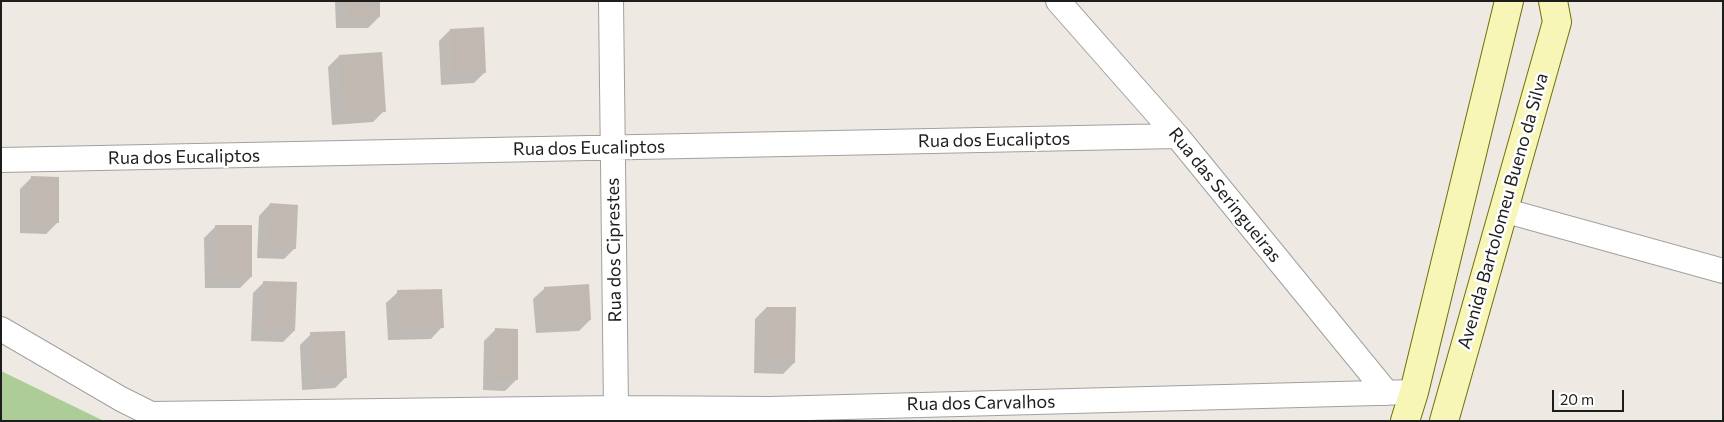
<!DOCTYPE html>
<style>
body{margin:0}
#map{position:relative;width:1724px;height:422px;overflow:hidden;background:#eee9e3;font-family:Commissioner,sans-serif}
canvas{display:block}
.frame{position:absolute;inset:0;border:2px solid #1d1d1d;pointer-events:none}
.scale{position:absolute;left:1552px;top:390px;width:72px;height:22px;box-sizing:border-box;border:2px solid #1d1d1d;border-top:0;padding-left:6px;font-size:15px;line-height:18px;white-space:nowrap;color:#1d1d1d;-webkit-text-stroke:4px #fff;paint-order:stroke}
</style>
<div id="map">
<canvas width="1724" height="422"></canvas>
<div class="frame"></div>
<div class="scale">20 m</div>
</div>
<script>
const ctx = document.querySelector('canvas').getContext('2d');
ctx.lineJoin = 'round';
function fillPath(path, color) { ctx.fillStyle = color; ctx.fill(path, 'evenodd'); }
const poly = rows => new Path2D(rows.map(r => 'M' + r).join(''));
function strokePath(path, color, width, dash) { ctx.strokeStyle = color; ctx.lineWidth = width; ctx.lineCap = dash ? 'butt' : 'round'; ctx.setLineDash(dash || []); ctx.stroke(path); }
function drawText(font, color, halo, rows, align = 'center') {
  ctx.font = font + ' Commissioner,sans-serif'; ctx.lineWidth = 5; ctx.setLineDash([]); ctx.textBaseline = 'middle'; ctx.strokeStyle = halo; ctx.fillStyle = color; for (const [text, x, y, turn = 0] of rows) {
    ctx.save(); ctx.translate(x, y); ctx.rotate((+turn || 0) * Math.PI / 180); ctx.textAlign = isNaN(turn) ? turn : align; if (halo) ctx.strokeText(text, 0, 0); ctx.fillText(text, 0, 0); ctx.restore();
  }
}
const forest = poly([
 [1,371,104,421,1,421]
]);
const shadow = poly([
 [335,1,379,1,379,17,368,28,336,28],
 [450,30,485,72,474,83,441,85,439,41],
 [339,56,384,111,373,122,332,125,328,67],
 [31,178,57,223,46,234,20,233,20,189],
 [270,204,295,248,284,259,257,258,259,216],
 [216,226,251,277,240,288,205,288,204,238],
 [264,282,294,331,283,342,251,341,253,293],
 [545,288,590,320,579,331,536,333,533,299],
 [398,292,442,327,431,339,388,340,386,303],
 [766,308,794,363,783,374,754,373,755,319],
 [495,330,517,379,505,391,483,390,484,341],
 [311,334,346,377,335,388,302,390,300,345]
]);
const building = poly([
 [346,1,380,1,380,17,347,17],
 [484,27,486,73,452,74,450,29],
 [382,52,386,112,343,114,339,55],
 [31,176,59,177,59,223,30,223],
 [270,203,298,205,296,249,268,247],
 [215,225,252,225,252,277,215,277],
 [263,281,297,282,295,331,262,330],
 [589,284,591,320,546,323,544,287],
 [442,289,444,328,398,329,397,290],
 [766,307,796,307,795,363,765,362],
 [495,328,518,329,518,380,494,380],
 [345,331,347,378,313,379,310,332]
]);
const street = poly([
 [611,1,616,408],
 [1058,1,1177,136,1387,393],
 [1,160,1177,136],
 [1503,210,1723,271],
 [1,329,121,399,151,414,616,408,770,409,1414,392]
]);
const secondary = poly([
 [1405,421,1414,392,1509,1],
 [1444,421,1557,22,1553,1]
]);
const streetNames = [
 ["Rua dos Eucaliptos",994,140,-1],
 ["Rua dos Eucaliptos",589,148,-1],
 ["Rua dos Eucaliptos",184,157,-1],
 ["Rua das Seringueiras",1225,195,51],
 ["Avenida Bartolomeu Bueno da Silva",1503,211,-74],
 ["Rua dos Ciprestes",614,250,-91],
 ["Rua dos Carvalhos",981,403,-1]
];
fillPath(forest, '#accd98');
fillPath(shadow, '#0003');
fillPath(building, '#c2b8b2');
strokePath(street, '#a1a1a1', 26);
strokePath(secondary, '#6f7106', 30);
strokePath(street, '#fff', 24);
strokePath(secondary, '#f8f6b6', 28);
drawText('18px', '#1d1d1d', '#fff', streetNames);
</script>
